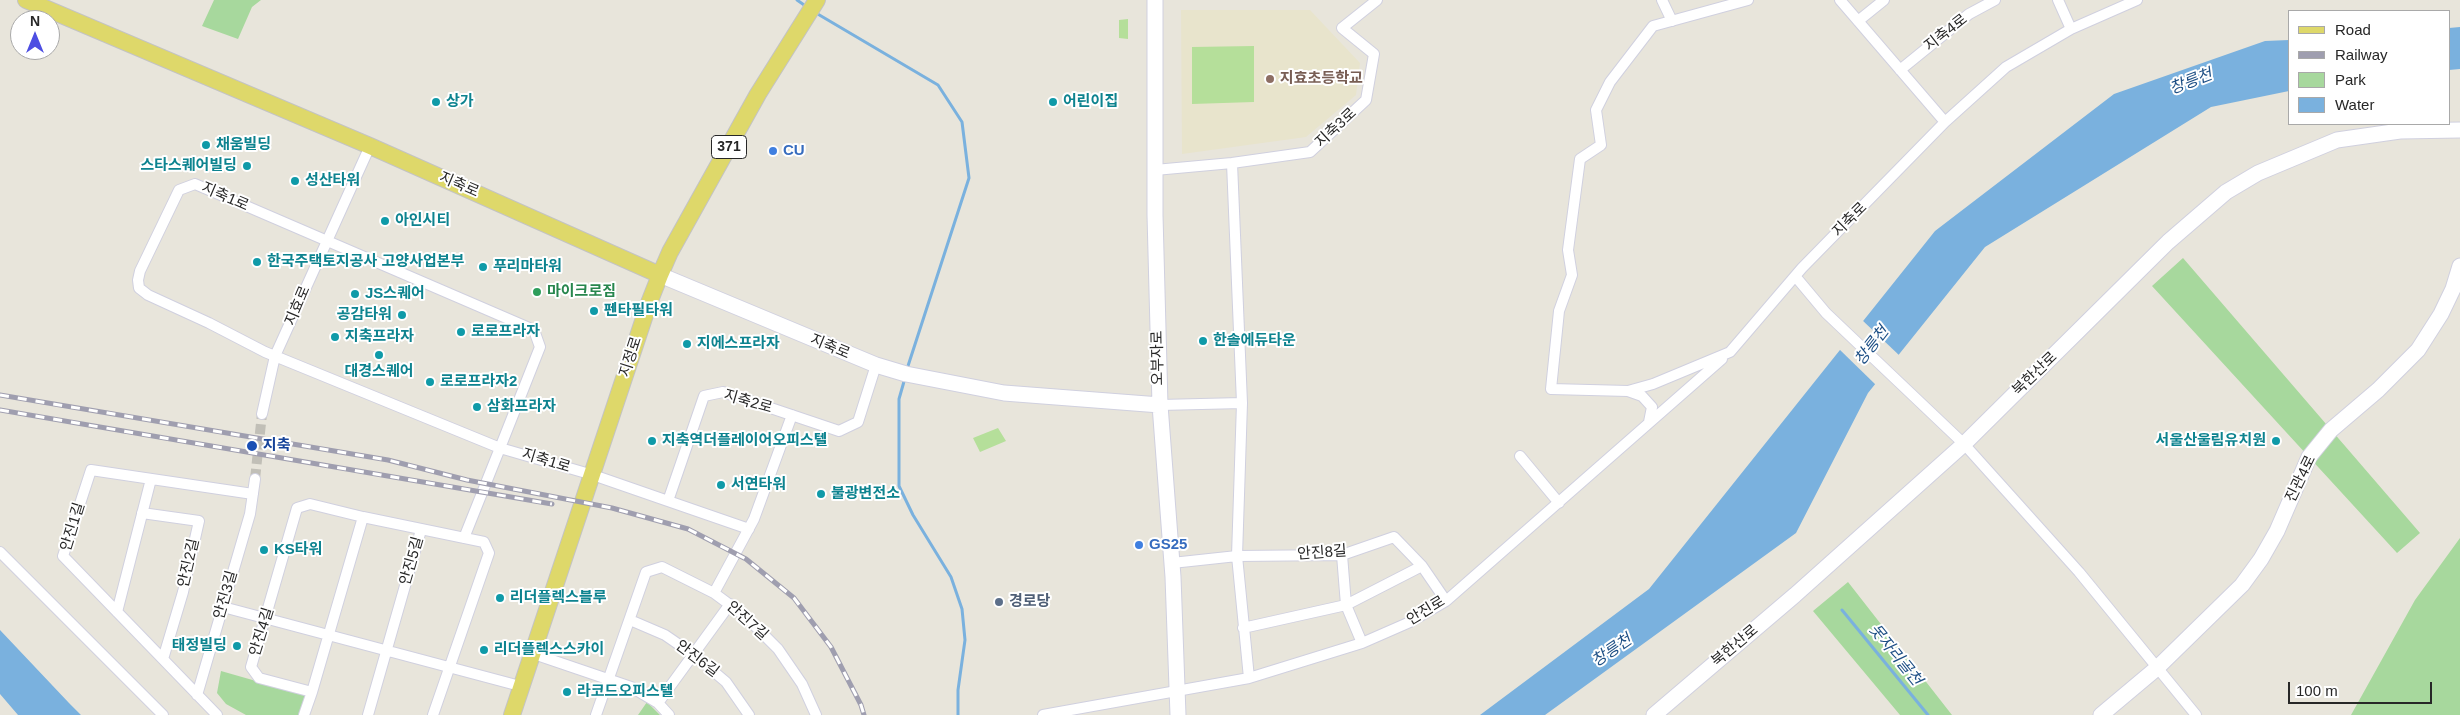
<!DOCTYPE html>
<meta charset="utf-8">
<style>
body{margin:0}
#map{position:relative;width:2460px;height:715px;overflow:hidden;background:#e8e5db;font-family:Helvetica,sans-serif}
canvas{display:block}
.legend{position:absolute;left:2288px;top:10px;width:162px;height:115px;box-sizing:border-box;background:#fff;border:1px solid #a9a9a9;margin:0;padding:6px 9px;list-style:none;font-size:15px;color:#272727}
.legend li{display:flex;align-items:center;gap:10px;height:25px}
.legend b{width:25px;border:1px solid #a9a9a9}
.north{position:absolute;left:10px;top:10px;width:50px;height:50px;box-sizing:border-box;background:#fff;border:1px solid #a9a9a9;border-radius:50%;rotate:0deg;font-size:14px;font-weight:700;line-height:20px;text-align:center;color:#272727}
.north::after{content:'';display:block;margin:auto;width:18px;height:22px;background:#4d4ee2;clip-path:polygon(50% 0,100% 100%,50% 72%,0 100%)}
.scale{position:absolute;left:2288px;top:682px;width:144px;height:22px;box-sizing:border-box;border:2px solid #272727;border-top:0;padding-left:6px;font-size:15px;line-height:18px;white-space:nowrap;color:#272727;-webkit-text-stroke:4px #fff;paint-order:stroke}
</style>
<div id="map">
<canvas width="2460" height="715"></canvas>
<ul class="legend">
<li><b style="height:6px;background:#ded86a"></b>Road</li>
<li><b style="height:6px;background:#9f9eaf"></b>Railway</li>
<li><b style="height:14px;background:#a7d89d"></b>Park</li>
<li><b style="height:14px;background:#7ab1de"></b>Water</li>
</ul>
<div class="north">N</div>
<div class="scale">100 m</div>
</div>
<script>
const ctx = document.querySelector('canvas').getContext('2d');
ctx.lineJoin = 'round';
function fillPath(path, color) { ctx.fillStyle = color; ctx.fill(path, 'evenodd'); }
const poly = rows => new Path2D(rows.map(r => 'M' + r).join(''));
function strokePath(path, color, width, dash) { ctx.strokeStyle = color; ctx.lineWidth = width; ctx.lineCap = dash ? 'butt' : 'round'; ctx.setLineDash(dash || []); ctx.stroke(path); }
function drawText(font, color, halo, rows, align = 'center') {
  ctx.font = font + ' Helvetica,"Noto Sans KR",sans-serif'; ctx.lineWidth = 4; ctx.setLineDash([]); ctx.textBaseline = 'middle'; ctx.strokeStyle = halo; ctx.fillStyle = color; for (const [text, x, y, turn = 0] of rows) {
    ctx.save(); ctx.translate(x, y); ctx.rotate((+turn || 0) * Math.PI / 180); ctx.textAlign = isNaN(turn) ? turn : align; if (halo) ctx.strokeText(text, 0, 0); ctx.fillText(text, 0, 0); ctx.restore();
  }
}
const education = poly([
 [1181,10,1310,10,1360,63,1356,95,1306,137,1182,154]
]);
const green = poly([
 [214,0,261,0,252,7,238,39,202,26],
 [2183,258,2420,533,2397,553,2152,286],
 [2460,538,2460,715,2351,715,2415,600],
 [1848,582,1952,715,1900,715,1813,611],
 [221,671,305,695,299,715,246,715,226,704,217,693],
 [647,702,660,715,638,715]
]);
const pitch = poly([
 [1128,19,1128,39,1119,38,1119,20],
 [1254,46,1254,102,1192,104,1192,47],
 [998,428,1006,441,980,452,973,438]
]);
const water = poly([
 [2460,27,2460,69,2449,70,2449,28],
 [2289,40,2289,91,2211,107,1985,247,1868,393,1796,533,1545,715,1480,715,1649,589,1935,231,2114,94,2265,41],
 [0,630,69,703,81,715,18,715,0,694]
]);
const pier = poly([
 [1861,319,1901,357,1877,386,1838,348]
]);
const stream = poly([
 [797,0,807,7],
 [816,13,938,85,962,122,969,178,907,369],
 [905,378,899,399,899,486,913,515,951,577,962,609,965,640,958,690,958,715],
 [1842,610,1928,715]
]);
const streetTunnel = poly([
 [255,479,262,414]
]);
const street = poly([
 [1662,0,1672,21],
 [1748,0,1653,26,1610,82,1596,110,1601,145,1580,159,1568,250,1572,275,1559,311,1551,389,1628,391,1653,384,1730,352,1802,268,1945,122,2006,67,2071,29,2137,0],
 [1840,0,1945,122],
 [2058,0,2071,29],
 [1858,21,1884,0],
 [1900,70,1969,14,1995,0],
 [1232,163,1242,403,1237,556,1249,678],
 [1155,170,1232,163,1310,152,1366,100,1374,54,1342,28,1377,0],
 [195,184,534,330,540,347,500,448,265,352,209,323,148,295,139,288,138,280,140,271,179,190,195,184],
 [1795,276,1826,313,1964,444,2079,572,2196,715],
 [1628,391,1642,396,1652,407,1649,422],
 [1160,405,1242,403],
 [262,414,275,356,370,146],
 [1520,456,1559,503],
 [668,501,749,529],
 [142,513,199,521,183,592,163,659],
 [363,517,312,692,259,678,251,667,297,508,310,504,363,517,484,542,489,553,433,715],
 [464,538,500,448,593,475,668,501,704,396,723,392,839,431,858,422,876,365],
 [0,552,163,715],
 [1342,555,1346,605,1362,643],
 [1172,563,1237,556,1342,555,1394,537,1422,566,1446,601],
 [714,593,754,519,792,415],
 [223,607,520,686],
 [117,612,151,479],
 [630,620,665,635,694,655,726,682,749,715],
 [1243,628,1346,605,1422,566],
 [531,653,631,687,658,703,669,715],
 [197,695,250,514,255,479],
 [658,703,730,604],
 [217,715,63,556,91,470,253,494],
 [304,715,312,692],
 [368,715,421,530],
 [596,715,646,572,662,567,714,593,745,616,778,649,802,684,816,715],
 [1043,715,1249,678,1362,643,1410,622,1446,601,1722,359]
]);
const secondary = poly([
 [1155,0,1155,215,1160,405,1173,577,1178,715],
 [660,275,876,365,906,374,1004,393,1160,405],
 [1654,715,1795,595,1964,444,2168,242,2226,192,2258,173,2337,140,2400,131,2460,130],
 [2101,715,2157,668,2242,585,2261,559,2277,531,2309,457,2331,430,2378,390,2418,350,2441,314,2453,289,2460,266]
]);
const primary = poly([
 [26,0,370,146,660,275],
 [512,715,649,303,660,275,670,252,758,94,817,0]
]);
const rail = poly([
 [0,395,388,460,467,480,612,508,688,529,746,559,794,598,831,647,861,705,864,715],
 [0,410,552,504]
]);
const markers = [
 [1270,79,5,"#8d6e63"],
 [436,102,5,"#0f9aa8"],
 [1053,102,5,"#0f9aa8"],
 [206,145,5,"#0f9aa8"],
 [773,151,5,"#3f7fe0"],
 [247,166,5,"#0f9aa8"],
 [295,181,5,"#0f9aa8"],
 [385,221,5,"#0f9aa8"],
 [257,262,5,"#0f9aa8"],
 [483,267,5,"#0f9aa8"],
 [537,292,5,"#2e9e5b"],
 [355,294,5,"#0f9aa8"],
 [594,311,5,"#0f9aa8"],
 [402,315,5,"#0f9aa8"],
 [461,332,5,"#0f9aa8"],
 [335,337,5,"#0f9aa8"],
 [1203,341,5,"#0f9aa8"],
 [687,344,5,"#0f9aa8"],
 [379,355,5,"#0f9aa8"],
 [430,382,5,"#0f9aa8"],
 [477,407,5,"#0f9aa8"],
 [652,441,5,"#0f9aa8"],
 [2276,441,5,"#0f9aa8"],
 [252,446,6,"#1a4fb4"],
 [721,485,5,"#0f9aa8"],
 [821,494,5,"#0f9aa8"],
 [1139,545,5,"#3f7fe0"],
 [264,550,5,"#0f9aa8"],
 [500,598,5,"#0f9aa8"],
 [999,602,5,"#5c6f8a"],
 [237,646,5,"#0f9aa8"],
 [484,650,5,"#0f9aa8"],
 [567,692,5,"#0f9aa8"]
];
const shields = [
 [729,147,35]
];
const shieldNames = [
 ["371",729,147]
];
const streetNames = [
 ["지축4로",1946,33,-38],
 ["지축3로",1336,128,-43],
 ["지축로",459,185,23],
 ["지축1로",225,197,23],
 ["지축로",1850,220,-45],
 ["지효로",298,306,-67],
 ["지축로",830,347,22],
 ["지정로",631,357,-72],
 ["오부자로",1158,358,-91],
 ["북한산로",2035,374,-44],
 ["지축2로",748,402,16],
 ["지축1로",546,461,17],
 ["진관4로",2301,479,-64],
 ["안진1길",73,527,-73],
 ["안진8길",1322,553,-4],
 ["안진5길",412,561,-74],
 ["안진2길",189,563,-77],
 ["안진3길",226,595,-74],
 ["안진로",1426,611,-31],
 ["안진7길",747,621,42],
 ["안진4길",262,632,-73],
 ["북한산로",1735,646,-40],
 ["안진6길",697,659,37]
];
const educationNames = [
 ["지효초등학교",1280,79]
];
const cultureNames = [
 ["상가",446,102],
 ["어린이집",1063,102],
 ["채움빌딩",216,145],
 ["스타스퀘어빌딩",237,166,"right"],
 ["성산타워",305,181],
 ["아인시티",395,221],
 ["한국주택토지공사 고양사업본부",267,262],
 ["푸리마타워",493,267],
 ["JS스퀘어",365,294],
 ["펜타필타워",604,311],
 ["공감타워",392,315,"right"],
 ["로로프라자",471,332],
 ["지축프라자",345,337],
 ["한솔에듀타운",1213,341],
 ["지에스프라자",697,344],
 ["대경스퀘어",379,372,"center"],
 ["로로프라자2",440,382],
 ["삼화프라자",487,407],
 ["지축역더플레이어오피스텔",662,441],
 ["서울산울림유치원",2266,441,"right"],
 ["서연타워",731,485],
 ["불광변전소",831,494],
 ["KS타워",274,550],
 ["리더플렉스블루",510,598],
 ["태정빌딩",227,646,"right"],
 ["리더플렉스스카이",494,650],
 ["라코드오피스텔",577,692]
];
const shopNames = [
 ["CU",783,151],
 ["GS25",1149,545]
];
const leisureNames = [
 ["마이크로짐",547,292]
];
const transitNames = [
 ["지축",263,446]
];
const serviceNames = [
 ["경로당",1009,602]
];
const waterNames = [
 ["창릉천",2191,82,-21],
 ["창릉천",1872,346,-52],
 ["창릉천",1612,651,-34],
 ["못자리골천",1895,655,51]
];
fillPath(education, '#e8e4cc');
fillPath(green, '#a7d89d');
fillPath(pitch, '#b5df9a');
fillPath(water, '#7ab1de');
fillPath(pier, '#e8e5db');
strokePath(stream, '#7ab1de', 3);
strokePath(streetTunnel, '#c1bfb7', 10, [10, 5]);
strokePath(street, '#d0d0df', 12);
strokePath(secondary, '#d0d0df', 17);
strokePath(primary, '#c3c3c3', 18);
strokePath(street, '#fff', 10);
strokePath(secondary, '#fff', 15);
strokePath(primary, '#ded86a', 16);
strokePath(rail, '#9f9eaf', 5);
strokePath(rail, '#fff', 3, [9]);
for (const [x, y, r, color] of markers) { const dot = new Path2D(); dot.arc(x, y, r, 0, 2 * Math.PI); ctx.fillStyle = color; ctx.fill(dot); strokePath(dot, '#fff', 2); }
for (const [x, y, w] of shields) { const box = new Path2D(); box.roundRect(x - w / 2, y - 11.5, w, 23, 4); ctx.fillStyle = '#fff'; ctx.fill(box); strokePath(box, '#272727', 1); }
drawText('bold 14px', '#272727', null, shieldNames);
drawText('15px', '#272727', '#fff', streetNames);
drawText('bold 15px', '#785e54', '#fff', educationNames, 'left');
drawText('bold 15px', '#0d838f', '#fff', cultureNames, 'left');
drawText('bold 15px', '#366cbe', '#fff', shopNames, 'left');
drawText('bold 15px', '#27864d', '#fff', leisureNames, 'left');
drawText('bold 15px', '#164399', '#fff', transitNames, 'left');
drawText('bold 15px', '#4e5e75', '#fff', serviceNames, 'left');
drawText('italic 16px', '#1d4f85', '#fff', waterNames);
</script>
